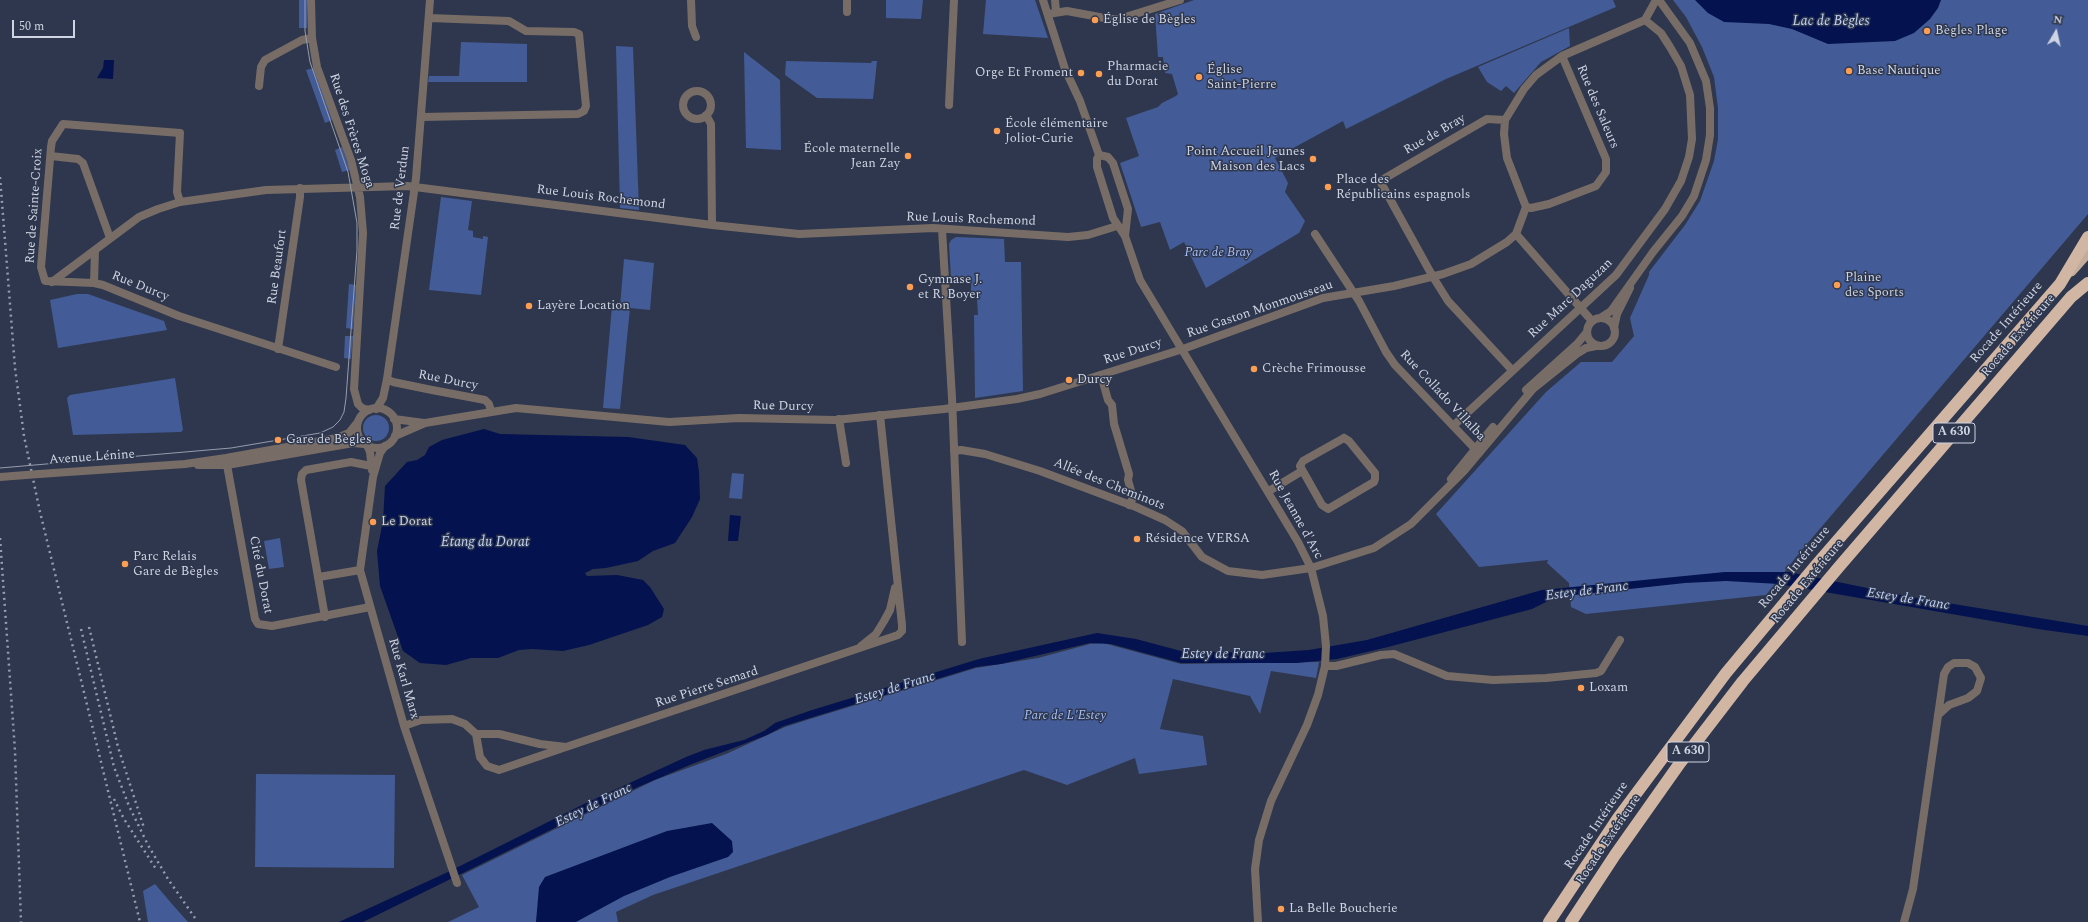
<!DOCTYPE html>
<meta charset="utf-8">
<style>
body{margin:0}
#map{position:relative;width:2088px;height:922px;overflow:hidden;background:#2e374d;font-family:Spectral,serif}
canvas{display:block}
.north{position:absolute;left:2036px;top:12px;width:40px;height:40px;-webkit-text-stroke:3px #2e374d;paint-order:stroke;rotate:9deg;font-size:11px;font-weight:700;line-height:16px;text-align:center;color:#ced4e2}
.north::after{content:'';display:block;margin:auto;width:14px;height:18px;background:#ced4e2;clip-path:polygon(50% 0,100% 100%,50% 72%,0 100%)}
.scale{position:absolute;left:12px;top:20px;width:63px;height:18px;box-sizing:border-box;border:2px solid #ced4e2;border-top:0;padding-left:5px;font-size:12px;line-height:14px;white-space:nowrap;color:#ced4e2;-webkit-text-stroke:3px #2e374d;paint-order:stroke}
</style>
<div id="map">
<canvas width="2088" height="922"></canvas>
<div class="north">N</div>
<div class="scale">50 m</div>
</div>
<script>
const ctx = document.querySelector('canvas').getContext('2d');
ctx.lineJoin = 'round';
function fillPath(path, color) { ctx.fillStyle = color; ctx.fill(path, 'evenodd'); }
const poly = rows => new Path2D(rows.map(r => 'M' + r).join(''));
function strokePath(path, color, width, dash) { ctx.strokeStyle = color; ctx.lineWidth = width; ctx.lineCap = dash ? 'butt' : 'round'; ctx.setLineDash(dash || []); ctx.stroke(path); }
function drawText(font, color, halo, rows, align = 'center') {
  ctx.font = font + ' Spectral,serif'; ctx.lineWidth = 3; ctx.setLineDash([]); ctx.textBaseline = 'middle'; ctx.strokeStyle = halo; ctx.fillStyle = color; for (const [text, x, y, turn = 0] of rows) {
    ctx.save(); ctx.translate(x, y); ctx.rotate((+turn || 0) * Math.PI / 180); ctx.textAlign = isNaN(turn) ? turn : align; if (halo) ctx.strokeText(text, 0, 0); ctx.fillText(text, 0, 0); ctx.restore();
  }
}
const green = poly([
 [299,0,307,0,307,28,299,28],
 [886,0,923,0,921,19,886,18],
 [986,0,1035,0,1048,38,983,34],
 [1194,0,1613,0,1616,7,1446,79,1346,129,1343,121,1275,158,1288,183,1285,192,1305,221,1299,233,1206,288,1184,242,1170,250,1160,222,1141,227,1120,163,1139,156,1126,118,1158,107,1162,103,1176,96,1178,94,1172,74,1165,73,1163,57,1158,57,1155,14],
 [1673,0,2088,0,2088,214,1801,551,1766,595,1586,614,1571,607,1569,583,1547,563,1548,560,1479,567,1436,514,1546,392,1581,362,1612,362,1634,336,1630,318,1649,275,1649,272,1685,225,1700,201,1714,161,1718,139,1718,108,1714,77,1702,47,1686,17],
 [1569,28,1570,46,1541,62,1514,93,1506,86,1501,91,1487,82,1478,67],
 [461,42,527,44,527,82,428,82,429,76,459,76],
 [616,46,633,47,639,210,620,208],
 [744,52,780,80,781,150,746,148],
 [872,61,877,61,873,99,817,98,785,75,786,61,871,63],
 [314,68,332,120,325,123,306,70],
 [342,147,350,170,342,172,335,150],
 [441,197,472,201,468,230,473,231,473,237,483,239,483,236,488,237,481,295,429,290],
 [956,237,1004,239,1005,262,1021,262,1023,391,975,398,974,315,978,315,977,299,971,299,971,279,951,278,949,244,951,240],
 [624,259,654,263,650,310,630,308,620,409,603,408,612,306,620,307],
 [349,284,356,285,353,329,346,328],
 [77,294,88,294,164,321,167,330,58,348,50,300],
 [345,336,353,336,351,359,344,358],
 [175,378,183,430,181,432,73,435,67,398,70,395],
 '363 428a13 13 0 1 1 26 0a13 13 0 1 1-26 0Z',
 [732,473,744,474,742,499,729,498],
 [280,538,284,567,269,569,264,541],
 [1103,643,1181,664,1319,662,1316,678,1271,671,1260,714,1250,696,1173,679,1160,729,1203,736,1207,765,1139,774,1135,758,1067,785,1024,770,653,895,616,912,618,922,448,922,479,907,462,875,655,780,726,754,785,727,810,719,976,668,1038,658,1090,644],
 [256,774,395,775,394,868,255,867],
 [155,884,172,904,188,922,148,922,143,891]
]);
const water = poly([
 [1695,0,1941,0,1938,8,1930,19,1914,33,1895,41,1828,44,1792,29,1769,24,1724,22,1708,13],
 [104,60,114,60,113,79,97,78,103,68],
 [484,429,500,434,628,437,685,445,697,458,699,472,700,499,692,517,675,543,653,551,638,561,606,568,593,569,585,573,587,576,617,575,643,580,650,587,664,609,662,617,648,625,589,645,563,651,532,649,519,650,498,658,471,658,446,665,420,663,403,651,380,586,377,551,383,521,385,486,407,462,417,460,425,455,429,447,442,440],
 [730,515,741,516,738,541,728,541],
 [1725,572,1789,572,1911,597,2088,626,2088,636,2038,629,1779,584,1726,581,1685,583,1556,597,1532,609,1388,647,1337,659,1297,663,1181,663,1111,644,1090,643,1001,664,976,667,784,726,767,735,692,764,638,787,363,922,339,922,448,872,584,804,686,757,704,750,744,740,764,731,775,723,809,711,979,659,1097,633,1136,639,1181,651,1264,653,1309,650,1367,640,1542,590],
 [712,823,732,841,733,852,728,857,670,877,624,896,576,922,536,922,539,887,545,877,667,831]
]);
const minor = poly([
 [311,0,312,38,317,67,351,160,360,197,363,233,354,389,358,404,362,408,369,410],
 [691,0,692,26,696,37],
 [1055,0,1056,12],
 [847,12,847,0],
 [1048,14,1067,11,1110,19,1119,19,1180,0],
 [259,86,261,67,265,60,302,40,312,38],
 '683 105a14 14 0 1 1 28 0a14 14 0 1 1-28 0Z',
 [949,105,954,0],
 [706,115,711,124,712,225],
 [421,117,578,114,584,111,586,106,579,34,574,32,526,31,509,21,429,18],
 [1505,120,1487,119,1380,181,1433,277,1448,301,1512,370],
 [51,156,78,159,83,163,110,238],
 [180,202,177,192,180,133,63,124,52,141,51,147,41,267,45,281,94,283,103,285,179,316,336,367],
 [1526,207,1531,208,1549,204,1596,186,1606,172,1606,159,1562,56],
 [942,229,952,398,962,642],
 [1315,234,1359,301,1386,352,1395,365,1479,453],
 [1516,234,1592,321],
 [52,282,139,217,158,209,180,202,266,190,407,186,712,225,799,234,933,228,1068,237,1088,235,1117,226],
 [94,283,95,250],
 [278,349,300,197,300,188],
 [1183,349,1323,298,1394,286,1443,274,1471,264,1507,242,1516,234,1526,207,1507,158,1504,134,1505,120,1524,89,1536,75,1562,56,1645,20,1656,0],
 [1101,375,1108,400,1112,405,1114,424,1129,474,1128,480,1133,498,1129,505],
 [387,379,393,382,432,390,485,400,489,404,491,411],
 [376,409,383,398,387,379,416,178,430,0],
 [839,419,846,463],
 [1453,426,1616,275,1665,209,1681,181,1689,157,1692,139,1690,95,1681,66,1670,47,1661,33,1645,20],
 [1344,438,1349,441,1375,473,1375,479,1374,482,1328,509,1322,505,1300,466,1303,461,1344,438],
 [367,445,370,452,372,470],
 [385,446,380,453,373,477,360,570,404,726,457,883],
 [954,451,961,450,985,454,1040,471,1136,507,1165,520,1182,531,1202,557,1228,571,1262,575,1311,568],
 [227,465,255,619,258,624,272,626,370,607],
 [1269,491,1302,471],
 [319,577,360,570],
 [325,617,301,480,302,474,306,470,351,462,371,466],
 [861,646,876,634,884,621,890,610,895,588],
 [1325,666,1336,666,1381,655,1394,654,1447,676,1493,680,1546,678,1596,673,1601,671,1620,640],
 [404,726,421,720,452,719,465,724,476,734,499,734,540,744,566,747,898,635,902,631,902,625,880,415],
 [476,734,480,757,487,766,499,770,563,748],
 [1904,922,1913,889,1944,674,1948,667,1954,663,1968,663,1975,667,1981,678,1977,691,1968,698,1949,705,1938,715]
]);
const tertiary = poly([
 [1043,0,1065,69,1080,101,1099,155,1097,159,1097,167,1113,218,1125,236,1140,280,1298,542,1311,568,1323,616,1326,646,1325,666,1318,695,1307,725,1271,801,1259,840,1255,869,1258,922],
 [1099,155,1108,157,1113,163,1128,209,1125,236],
 '1587 332a14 14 0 1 1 28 0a14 14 0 1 1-28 0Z',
 [1600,318,1611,311,1653,252,1682,216,1694,196,1706,160,1710,135,1710,108,1706,81,1690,43,1659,0],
 [1614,328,1617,314,1630,288],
 [1526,390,1577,344,1587,332],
 '357 428a20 20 0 1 1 40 0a20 20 0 1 1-40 0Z',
 [394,419,424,423],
 [395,436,425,423,516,408,669,422,739,418,835,420,944,409,1017,399,1040,394,1183,349],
 [198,465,227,465,353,443,364,444],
 [39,474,185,464,226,458,337,438,349,433,357,423],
 [1451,479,1493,427],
 [1311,568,1374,548,1411,524,1464,471,1533,389,1578,353,1586,348,1596,346]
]);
const trunk = poly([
 [2071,271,2088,252]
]);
const motorway = poly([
 [1549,922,1618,818,1726,673,1817,564,2060,284,2088,237],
 [1571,922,1615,855,1680,763,1743,681,1838,568,2071,297,2088,283]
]);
const tram = poly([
 [0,468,231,448,320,433,333,427,340,420,344,412,346,398,357,250,357,223,348,172,310,62,305,31,305,0]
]);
const rail = poly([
 [0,177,15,368,24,436,40,512,140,922],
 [0,538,15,751,21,922],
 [89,627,118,747,144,828],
 [81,629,114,767,129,806,148,845,168,879,195,918],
 [114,799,124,819,156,869]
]);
const tertiaryBridge = poly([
 [0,477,39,474]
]);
const markers = [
 [1095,20,4,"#fc9d54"],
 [1927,31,4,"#fc9d54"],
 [1849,71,4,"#fc9d54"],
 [1081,73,4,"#fc9d54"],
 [1099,74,4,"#fc9d54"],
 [1199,77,4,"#fc9d54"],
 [997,131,4,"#fc9d54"],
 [908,156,4,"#fc9d54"],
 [1313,159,4,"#fc9d54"],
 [1328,187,4,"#fc9d54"],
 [1837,285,4,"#fc9d54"],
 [910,287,4,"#fc9d54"],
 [529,306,4,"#fc9d54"],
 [1254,369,4,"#fc9d54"],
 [1069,380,4,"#fc9d54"],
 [278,440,4,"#fc9d54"],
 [373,522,4,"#fc9d54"],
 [1137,539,4,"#fc9d54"],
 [125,564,4,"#fc9d54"],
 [1581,688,4,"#fc9d54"],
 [1281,909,4,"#fc9d54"]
];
const shields = [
 [1954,433,42],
 [1688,752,42]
];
const shieldNames = [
 ["A 630",1954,433],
 ["A 630",1688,752]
];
const poiNames = [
 ["Église de Bègles",1103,20],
 ["Bègles Plage",1935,31],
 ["Pharmacie",1107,67],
 ["du Dorat",1107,82],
 ["Église",1207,70],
 ["Saint-Pierre",1207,85],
 ["Base Nautique",1857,71],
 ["Orge Et Froment",1073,73,"right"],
 ["École élémentaire",1005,124],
 ["Joliot-Curie",1005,139],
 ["École maternelle",900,149,"right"],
 ["Jean Zay",900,164,"right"],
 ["Point Accueil Jeunes",1305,152,"right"],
 ["Maison des Lacs",1305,167,"right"],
 ["Place des",1336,180],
 ["Républicains espagnols",1336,195],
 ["Plaine",1845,278],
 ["des Sports",1845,293],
 ["Gymnase J.",918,280],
 ["et R. Boyer",918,295],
 ["Layère Location",537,306],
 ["Crèche Frimousse",1262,369],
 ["Durcy",1077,380],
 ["Gare de Bègles",286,440],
 ["Le Dorat",381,522],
 ["Résidence VERSA",1145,539],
 ["Parc Relais",133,557],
 ["Gare de Bègles",133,572],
 ["Loxam",1589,688],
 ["La Belle Boucherie",1289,909]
];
const streetNames = [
 ["Rue des Saleurs",1597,107,67],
 ["Rue des Frères Moga",351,131,72],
 ["Rue de Bray",1435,135,-30],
 ["Rue de Verdun",401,188,-83],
 ["Rue Louis Rochemond",601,198,7],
 ["Rue de Sainte-Croix",35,206,-86],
 ["Rue Louis Rochemond",971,220,2],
 ["Rue Beaufort",278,267,-82],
 ["Rue Durcy",140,287,22],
 ["Rue Marc Daguzan",1571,299,-43],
 ["Rue Gaston Monmousseau",1260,310,-19],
 ["Rocade Intérieure",2007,323,-49],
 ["Rocade Extérieure",2019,336,-49],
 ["Rue Durcy",1133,352,-18],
 ["Rue Durcy",448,381,11],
 ["Rue Collado Villalba",1442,396,47],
 ["Rue Durcy",783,407,1],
 ["Avenue Lénine",92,458,-4],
 ["Allée des Cheminots",1109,485,22],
 ["Rue Jeanne d'Arc",1295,515,61],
 ["Rocade Intérieure",1795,568,-50],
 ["Cité du Dorat",260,575,79],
 ["Rocade Extérieure",1808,582,-50],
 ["Rue Karl Marx",403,679,74],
 ["Rue Pierre Semard",707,688,-18],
 ["Rocade Intérieure",1597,826,-56],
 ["Rocade Extérieure",1609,840,-56]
];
const parkNames = [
 ["Parc de Bray",1218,253],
 ["Parc de L'Estey",1065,716]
];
const waterNames = [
 ["Lac de Bègles",1831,22],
 ["Étang du Dorat",485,543],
 ["Estey de Franc",1587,592,-7],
 ["Estey de Franc",1908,600,9],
 ["Estey de Franc",1223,655],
 ["Estey de Franc",895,689,-17],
 ["Estey de Franc",594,806,-26]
];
fillPath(green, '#435c97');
fillPath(water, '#04124f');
strokePath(minor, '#786d66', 8);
strokePath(tertiary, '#786d66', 8);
strokePath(trunk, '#c4ac9b', 11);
strokePath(motorway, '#d1b6a4', 12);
strokePath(tram, '#959cad', 1);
strokePath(rail, '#959cad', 2.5, [2, 4]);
strokePath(tertiaryBridge, '#786d66', 8);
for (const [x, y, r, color] of markers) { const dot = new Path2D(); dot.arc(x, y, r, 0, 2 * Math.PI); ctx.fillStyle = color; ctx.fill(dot); strokePath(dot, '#2e374d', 1.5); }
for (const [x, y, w] of shields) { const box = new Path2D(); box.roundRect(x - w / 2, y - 10, w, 20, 3); ctx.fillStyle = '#2e374d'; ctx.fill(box); strokePath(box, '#ced4e2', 1); }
drawText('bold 12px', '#ced4e2', null, shieldNames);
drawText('13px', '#ced4e2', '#2e374d', poiNames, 'left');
drawText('13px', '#ced4e2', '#2e374d', streetNames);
drawText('italic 13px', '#a5bff7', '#2e374d', parkNames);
drawText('italic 14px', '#c1d3f9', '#2e374d', waterNames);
</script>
